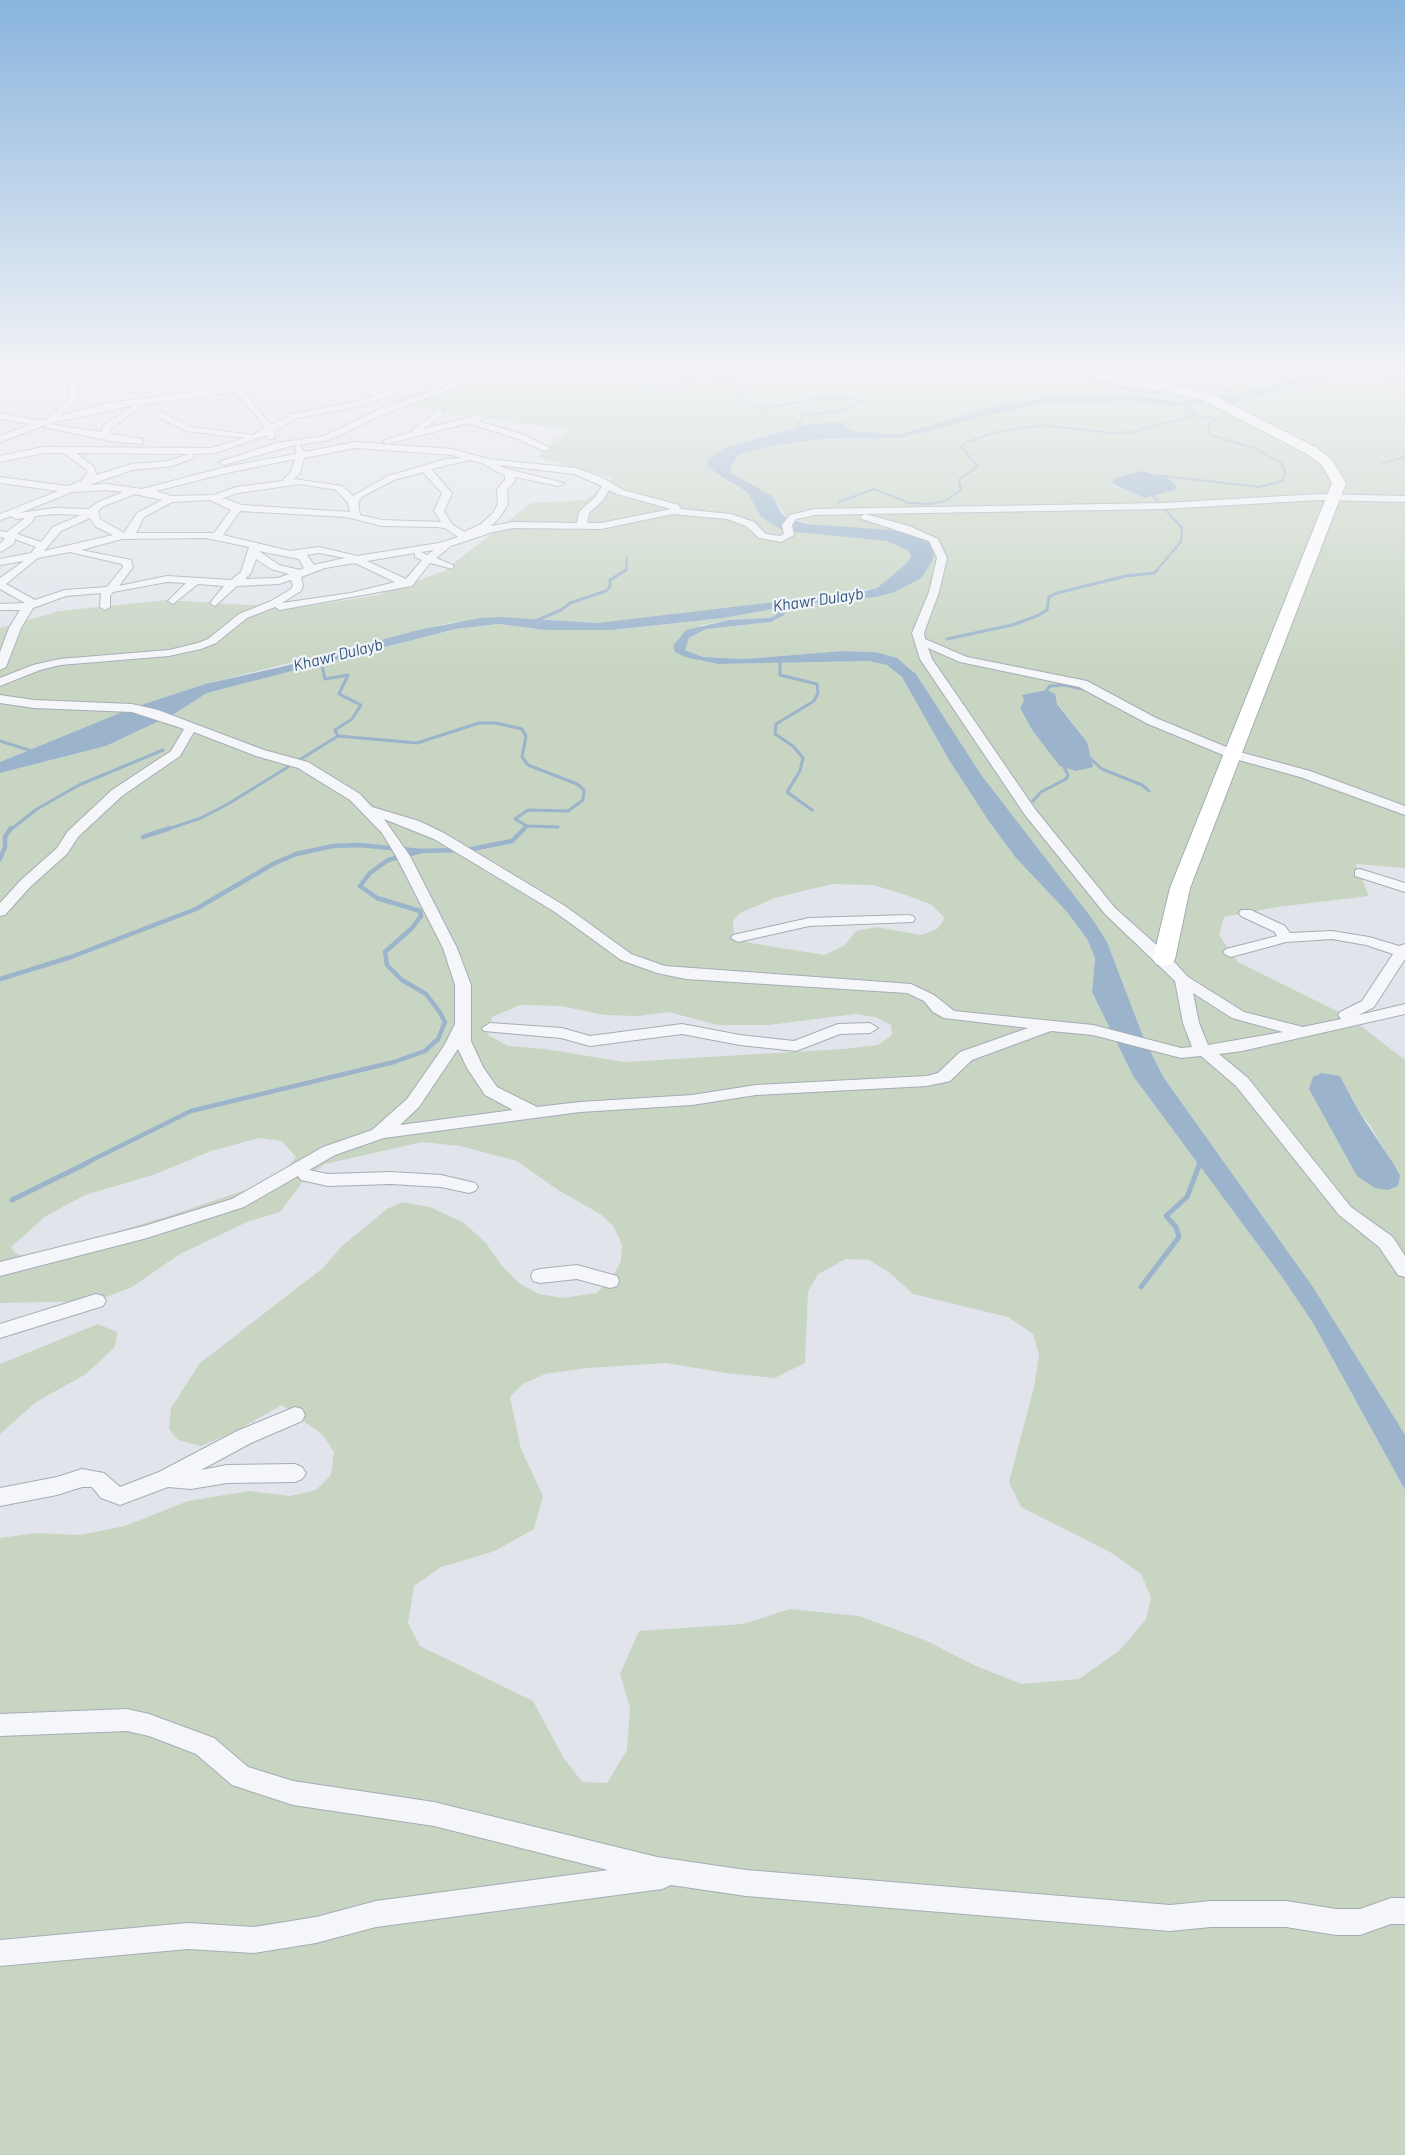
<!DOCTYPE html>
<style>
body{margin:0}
canvas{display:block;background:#e1e5eb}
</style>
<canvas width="1405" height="2155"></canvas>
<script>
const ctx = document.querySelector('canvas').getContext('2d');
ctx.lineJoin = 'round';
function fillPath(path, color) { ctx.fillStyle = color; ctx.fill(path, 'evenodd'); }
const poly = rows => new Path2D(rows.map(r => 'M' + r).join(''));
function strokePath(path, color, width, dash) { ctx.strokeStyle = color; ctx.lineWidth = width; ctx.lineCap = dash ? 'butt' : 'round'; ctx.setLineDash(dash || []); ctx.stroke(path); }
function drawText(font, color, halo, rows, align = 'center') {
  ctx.font = font + ' Barlow,sans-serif'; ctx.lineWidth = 4.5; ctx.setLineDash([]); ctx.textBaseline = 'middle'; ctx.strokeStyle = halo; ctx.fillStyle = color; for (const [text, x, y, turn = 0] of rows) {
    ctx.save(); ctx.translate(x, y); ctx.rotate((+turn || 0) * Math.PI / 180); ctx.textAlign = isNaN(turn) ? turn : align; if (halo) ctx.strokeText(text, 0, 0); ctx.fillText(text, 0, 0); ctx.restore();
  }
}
const green = poly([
 [490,371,1405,371,1405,376,1374,372,1318,374,1251,391,1236,394,1212,394,1182,403,1134,395,1063,395,1003,404,900,434,857,432,849,429,844,423,835,422,796,427,725,448,708,460,708,466,718,476,747,492,761,517,784,531,887,541,909,551,911,557,907,563,877,588,717,610,597,623,503,617,449,623,205,684,132,708,0,762,0,628,59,611,167,600,297,608,378,595,444,571,531,503,586,500,612,478,537,457,568,429,435,412,391,401],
 [1373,377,1405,383,1405,868,1356,864,1369,896,1277,907,1224,917,1219,935,1238,962,1349,1017,1405,1060,1405,1435,1313,1287,1164,1078,1144,1039,1107,942,982,776,916,674,905,664,875,652,842,651,745,659,703,657,685,650,689,638,706,629,771,622,788,607,876,597,932,562,891,530,823,526,787,518,777,504,731,473,730,467,739,455,771,446,822,439,903,438,985,416,1046,403,1132,402,1183,406,1200,403,1224,404,1309,382,1333,378],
 [1148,471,1165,476,1177,487,1149,498,1112,486,1110,483,1118,477],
 [1047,690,1087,742,1092,767,1060,765,1032,730,1020,709,1028,694],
 [1322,1073,1340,1076,1359,1112,1370,1125,1400,1176],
 [779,608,775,616,768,618,729,620,701,625,673,646,698,660,718,664,869,661,887,665,902,677,949,760,988,820,1016,858,1067,912,1087,939,1095,958,1092,992,1133,1076,1282,1277,1313,1323,1405,1490,1405,2155,0,2155,0,1538,35,1533,80,1535,125,1526,188,1501,249,1491,290,1496,316,1490,331,1475,334,1452,323,1435,282,1405,236,1431,201,1446,178,1440,169,1429,171,1408,200,1363,323,1268,342,1246,387,1209,402,1202,430,1207,464,1223,486,1243,502,1266,520,1284,539,1294,562,1298,596,1293,610,1281,621,1261,622,1245,614,1227,602,1215,558,1190,517,1161,460,1146,422,1142,325,1164,307,1176,280,1212,247,1222,180,1254,132,1287,96,1301,0,1303,0,773,106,746,174,714,207,693,455,629,498,624,546,630,612,630,723,618],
 [832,884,873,885,900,893,930,904,944,917,943,921,937,929,921,935,877,927,856,931,844,946,824,955,751,943,734,936,733,921,740,913,775,898],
 [520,1005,561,1006,604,1015,638,1016,668,1012,718,1025,769,1025,855,1014,875,1017,891,1025,892,1035,878,1045,843,1049,624,1062,544,1049,508,1046,488,1035,492,1017],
 [259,1138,282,1141,296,1157,288,1167,254,1187,169,1216,28,1258,15,1253,11,1247,46,1216,85,1195,153,1175,211,1151],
 [846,1259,869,1260,890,1273,913,1294,1008,1317,1033,1334,1039,1355,1034,1387,1009,1482,1021,1507,1110,1552,1141,1574,1151,1597,1146,1619,1120,1650,1079,1679,1022,1684,976,1666,927,1641,859,1616,790,1609,743,1624,639,1631,620,1674,630,1708,627,1750,607,1783,582,1782,563,1757,533,1701,420,1646,408,1623,414,1586,441,1567,495,1551,534,1529,543,1496,521,1449,510,1397,523,1384,545,1374,587,1368,666,1363,726,1373,775,1378,805,1363,808,1292,818,1274],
 [98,1324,117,1332,115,1347,86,1374,36,1402,0,1434,0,1364]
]);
const water = poly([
 [1344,372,1405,376,1405,383,1373,377,1333,378,1232,403,1200,403,1183,406,1132,402,1046,403,985,416,903,438,822,439,771,446,739,455,730,467,731,473,772,496,782,514,787,518,807,524,891,530,915,535,929,540,935,547,932,562,921,578,895,592,876,597,788,606,784,615,771,622,706,629,689,638,685,650,703,657,745,659,842,651,875,652,897,658,916,674,982,776,1093,920,1107,942,1144,1039,1164,1078,1313,1287,1399,1425,1405,1435,1405,1490,1313,1323,1282,1277,1133,1076,1092,992,1095,958,1087,939,1067,912,1016,858,988,820,949,760,902,677,887,665,869,661,718,664,685,657,675,652,673,646,686,630,729,620,768,618,775,616,779,608,723,618,612,630,546,630,498,624,455,629,207,693,174,714,106,746,0,773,0,762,132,708,205,684,281,667,418,630,480,618,503,617,597,623,860,592,877,588,907,563,911,557,909,551,887,541,784,531,761,517,747,492,718,475,708,466,707,460,724,448,763,437,804,425,835,422,844,423,849,429,857,432,900,434,1003,404,1063,395,1134,395,1182,403,1204,395,1236,394,1318,374],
 [1142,471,1165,476,1177,486,1175,490,1145,498,1110,483,1118,477],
 [1047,690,1055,694,1057,704,1087,742,1093,767,1076,771,1060,766,1032,730,1020,708,1024,701,1022,695],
 [1322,1073,1340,1076,1359,1112,1395,1166,1400,1176,1398,1186,1388,1190,1375,1188,1357,1176,1309,1089,1313,1077]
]);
const streamFar3 = poly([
 [617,371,642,388,654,390,700,378,740,383,744,387,741,398,745,404,755,407,766,408,830,397,864,401,840,411,805,415,801,418,803,421,796,424,799,430],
 [1059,371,1146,393,1166,392,1172,388],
 [1125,371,1162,384],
 [516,373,535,371],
 [1173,387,1181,384,1205,385,1247,395],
 [1383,463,1405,457],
 [1165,476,1259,487,1282,481,1285,472,1281,463,1254,448,1210,435,1208,428,1216,419,1195,415,1194,410,1182,404],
 [1153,496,1182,528,1181,542,1156,571],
 [839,502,874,489,909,503,929,504,945,501,961,490,959,480,978,466,961,447,967,442,996,432,1042,425,1112,433,1133,432,1195,415],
 [626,571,627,558]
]);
const streamFar2 = poly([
 [535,621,561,610,570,603,606,591,610,587,610,580,626,570],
 [947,639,1012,625,1037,616,1047,610,1049,597,1057,593,1126,576,1154,573,1157,570],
 [316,661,322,665,325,679,348,675,339,694,361,705,352,719,335,730,338,736,417,743,479,723,496,723,522,729,526,736,522,757,528,765,577,784,584,790,583,800,568,811,528,810,515,819,527,826,558,827],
 [780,661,780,675,817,684,818,693,814,701,776,724,775,734,793,746,803,758,800,771,787,792,812,810],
 [1047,690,1050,686,1064,685,1087,690],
 [0,741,35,752],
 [1090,758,1102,769,1142,785,1149,791],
 [1033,801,1041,792,1066,779,1068,775,1064,767],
 [10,830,37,809,79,785,163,750],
 [165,830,201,818,228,804,338,736],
 [523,830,527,826]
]);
const streamFar1 = poly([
 [143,837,170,828],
 [467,850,512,841,525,828],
 [0,859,5,847,5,837,11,828],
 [0,979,71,957,196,909,273,864,296,854,333,846,359,845,421,851,459,850],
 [84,1164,191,1111,394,1062,425,1051,438,1039,445,1022,439,1011,426,994,402,980,387,965,385,952,412,928,421,916,420,911,377,898,360,886,370,873,388,860,421,851],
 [1199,1164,1201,1160]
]);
const stream = poly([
 [12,1200,87,1163],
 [1141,1287,1179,1237,1176,1227,1166,1216,1187,1197,1200,1163]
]);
const minor = poly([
 [23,371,19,373,0,376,0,372,23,371],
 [75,371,83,371,78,380,109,371,120,371,76,386,78,394,75,402,59,416,109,403,231,387,221,371,229,371,230,373,251,371,233,378,239,386,273,379,351,379,381,393,425,380,429,382,357,407,297,418,274,431,275,439,269,439,267,435,215,453,192,454,194,458,172,466,132,470,89,485,106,484,142,489,226,467,296,454,295,445,224,465,219,462,276,443,324,436,380,409,490,371,501,371,386,413,329,440,299,445,305,452,355,442,452,449,488,459,576,468,601,477,623,490,679,505,680,509,731,514,754,522,766,534,780,536,784,534,782,525,790,515,815,509,1164,503,1319,494,1405,496,1405,502,1319,500,1164,509,865,514,909,526,938,539,947,558,939,592,924,633,925,639,967,657,1087,681,1156,718,1236,751,1310,771,1405,806,1405,815,1300,777,1228,757,1148,724,1079,687,960,662,928,648,932,659,1035,809,1115,908,1169,956,1188,977,1244,1012,1303,1027,1341,1019,1338,1015,1340,1012,1362,1001,1393,954,1366,945,1332,939,1286,942,1231,957,1226,955,1223,952,1226,949,1277,936,1275,932,1241,916,1239,913,1241,910,1251,910,1285,926,1290,933,1332,931,1369,937,1399,946,1405,944,1405,959,1374,1007,1359,1015,1405,1004,1405,1014,1242,1051,1219,1054,1248,1078,1351,1207,1393,1237,1405,1256,1405,1277,1398,1275,1379,1247,1339,1215,1236,1086,1201,1056,1181,1058,1093,1035,1051,1031,972,1060,950,1081,927,1086,756,1095,692,1105,580,1112,384,1138,335,1155,309,1170,328,1174,391,1172,441,1175,475,1183,478,1187,475,1191,469,1193,441,1187,391,1184,328,1186,301,1180,298,1176,244,1207,147,1238,0,1276,0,1262,144,1226,232,1199,323,1147,372,1130,407,1099,444,1046,455,1024,455,985,443,948,396,856,382,833,350,800,298,768,256,756,194,732,180,756,122,796,78,837,67,854,30,887,5,915,0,916,0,903,20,881,57,848,68,831,112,790,171,751,184,729,132,712,34,708,0,703,0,695,34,700,132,704,158,710,264,750,308,762,360,794,372,807,419,821,444,833,565,906,631,954,665,966,911,984,934,995,954,1011,1093,1025,1181,1048,1192,1047,1183,1023,1175,981,1105,914,1025,815,920,659,912,633,929,592,937,558,929,541,862,519,860,517,865,514,815,515,796,519,792,525,794,535,781,542,759,538,746,526,727,519,673,514,601,529,513,528,493,532,451,546,436,558,453,565,453,569,430,563,412,586,280,610,275,607,247,618,216,643,201,649,169,656,60,665,40,670,0,686,0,678,33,665,60,659,169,650,198,643,208,639,239,614,271,601,291,589,293,585,291,580,279,584,237,586,215,606,210,603,224,586,198,584,173,604,168,601,186,583,167,582,113,592,110,596,110,607,105,610,100,607,101,593,66,596,33,608,21,628,6,667,0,670,0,652,9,628,20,610,0,610,0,604,25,603,0,589,0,578,24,561,0,565,0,559,31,553,36,547,15,539,14,544,0,552,0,544,5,538,0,537,0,531,7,532,25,518,16,519,11,516,0,520,0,514,58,491,0,483,0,477,68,486,81,481,87,474,87,470,64,453,44,453,0,462,0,456,44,447,211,448,245,438,186,431,158,417,157,415,161,412,191,427,253,435,264,429,261,421,235,392,144,404,110,429,111,434,143,439,143,443,140,444,110,441,44,427,48,424,102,432,103,426,134,405,48,424,0,442,0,436,31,424,0,419,0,413,41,421,47,419,67,401,70,394,68,385,75,371],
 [273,383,349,383,374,396,352,403,291,414,271,425,242,390,273,383],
 [355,448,452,455,462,458,446,459,388,476,353,496,342,486,294,479,300,473,304,458,355,448],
 [76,453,190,454,168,461,132,464,96,475,94,467,76,453],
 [295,459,291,472,282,481,236,487,214,495,171,496,156,491,227,473,295,459],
 [470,460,482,463,505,476,505,480,497,489,498,504,493,513,481,524,464,532,452,524,444,511,452,493,431,469,470,460],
 [498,465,574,474,602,486,596,496,579,512,577,523,513,522,491,526,500,517,508,504,507,490,515,481,515,477,559,486,564,483,507,469,498,465],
 [423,472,442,493,434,511,441,522,382,520,360,515,358,502,363,496,394,480,423,472],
 [301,484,336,490,348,503,350,512,242,505,223,498,238,493,301,484],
 [106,490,123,492,98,502,89,509,54,508,20,513,72,492,106,490],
 [609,490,617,494,671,509,601,523,587,523,589,513,603,500,609,490],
 [135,494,162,500,137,513,124,533,100,519,98,511,104,506,135,494],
 [210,500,231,510,214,533,136,533,144,517,172,502,210,500],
 [240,511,346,517,382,526,436,527,445,528,458,537,439,543,357,556,319,547,290,551,223,535,240,511],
 [54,514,81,515,53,527,41,542,17,534,32,522,35,516,54,514],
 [90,518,96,527,113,535,44,551,61,531,90,518],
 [206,538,249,547,241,572,231,580,167,576,119,586,133,567,131,560,81,550,122,539,206,538],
 [434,550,427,555,421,552,434,550],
 [259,551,299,559,304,568,300,570,279,565,259,551],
 [70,552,122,564,123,567,107,587,65,590,35,600,6,584,38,558,70,552],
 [319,553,345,558,314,565,307,555,319,553],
 [415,553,415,557,422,560,406,579,367,561,415,553],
 [256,559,271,569,289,574,278,578,245,579,251,573,256,559],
 [355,563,395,582,351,593,282,603,301,591,303,585,301,577,325,568,355,563],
 [384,819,434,839,555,912,621,960,657,973,686,979,907,993,924,1001,933,1012,944,1018,1028,1028,960,1052,938,1073,927,1076,756,1085,692,1095,580,1102,537,1107,497,1087,483,1067,471,1041,471,985,457,948,410,856,384,819],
 [1193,993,1232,1018,1283,1032,1208,1045,1199,1023,1193,993],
 [458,1049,467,1068,485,1095,513,1110,400,1125,419,1107,458,1049],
 [440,410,444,413,443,415,423,429,479,415,483,418,478,421,524,435,552,449,544,451,518,439,468,423,387,444,383,441,412,432,415,427,440,410],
 [1360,869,1405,883,1405,892,1355,876,1355,870,1360,869],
 [908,915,913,916,915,919,913,922,809,926,738,942,731,938,733,935,809,918,908,915],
 [490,1023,562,1028,590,1036,682,1024,740,1035,794,1041,838,1024,870,1023,878,1028,870,1033,840,1034,796,1051,740,1045,682,1034,590,1046,561,1038,484,1031,482,1028,490,1023],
 [577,1265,617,1276,619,1281,617,1286,610,1288,577,1279,540,1283,533,1281,531,1276,533,1271,540,1269,577,1265],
 [96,1294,103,1296,106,1301,103,1306,0,1338,0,1324,96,1294],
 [295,1407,302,1409,305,1415,302,1421,251,1443,201,1470,227,1465,295,1464,302,1467,306,1473,302,1479,295,1482,227,1483,191,1489,168,1487,120,1505,101,1498,92,1487,82,1487,57,1495,0,1506,0,1488,57,1477,82,1469,104,1473,120,1487,159,1472,237,1431,295,1407],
 [127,1709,149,1714,214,1738,248,1767,293,1781,434,1802,657,1857,746,1870,1170,1905,1211,1901,1286,1901,1336,1909,1360,1909,1391,1898,1405,1898,1405,1924,1391,1924,1360,1935,1336,1935,1286,1927,1211,1927,1170,1931,746,1896,671,1885,662,1889,376,1927,316,1943,254,1953,188,1949,0,1966,0,1940,188,1923,254,1927,316,1917,376,1901,608,1870,434,1826,293,1805,232,1785,196,1754,149,1736,127,1731,0,1736,0,1714,127,1709]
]);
const secondary = poly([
 [1080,371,1097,371,1118,378,1172,384,1213,395,1317,448,1332,460,1346,483,1190,888,1175,959,1172,964,1164,966,1156,964,1153,959,1170,888,1332,483,1322,465,1307,454,1205,401,1171,392,1116,385,1080,371]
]);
const farWaternames = [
 ["Khawr Dulayb",818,600,-8],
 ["Khawr Dulayb",338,655,-14]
];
fillPath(green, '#c7d5c2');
fillPath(water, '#9bb4cc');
strokePath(streamFar3, '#9bb4cc', 2);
strokePath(streamFar2, '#9bb4cc', 3);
strokePath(streamFar1, '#9bb4cc', 4.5);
strokePath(stream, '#9bb4cc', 5);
strokePath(minor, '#a6acb5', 2);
strokePath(secondary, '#a6acb5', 2);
fillPath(minor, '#f4f6f9');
fillPath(secondary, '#fff');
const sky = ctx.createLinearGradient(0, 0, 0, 672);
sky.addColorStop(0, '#89b4dd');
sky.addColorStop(0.55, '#f2f3f6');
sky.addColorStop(1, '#f2f3f600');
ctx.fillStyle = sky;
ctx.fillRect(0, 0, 1405, 672);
drawText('italic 16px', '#30537a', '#f1f4f8', farWaternames);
</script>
